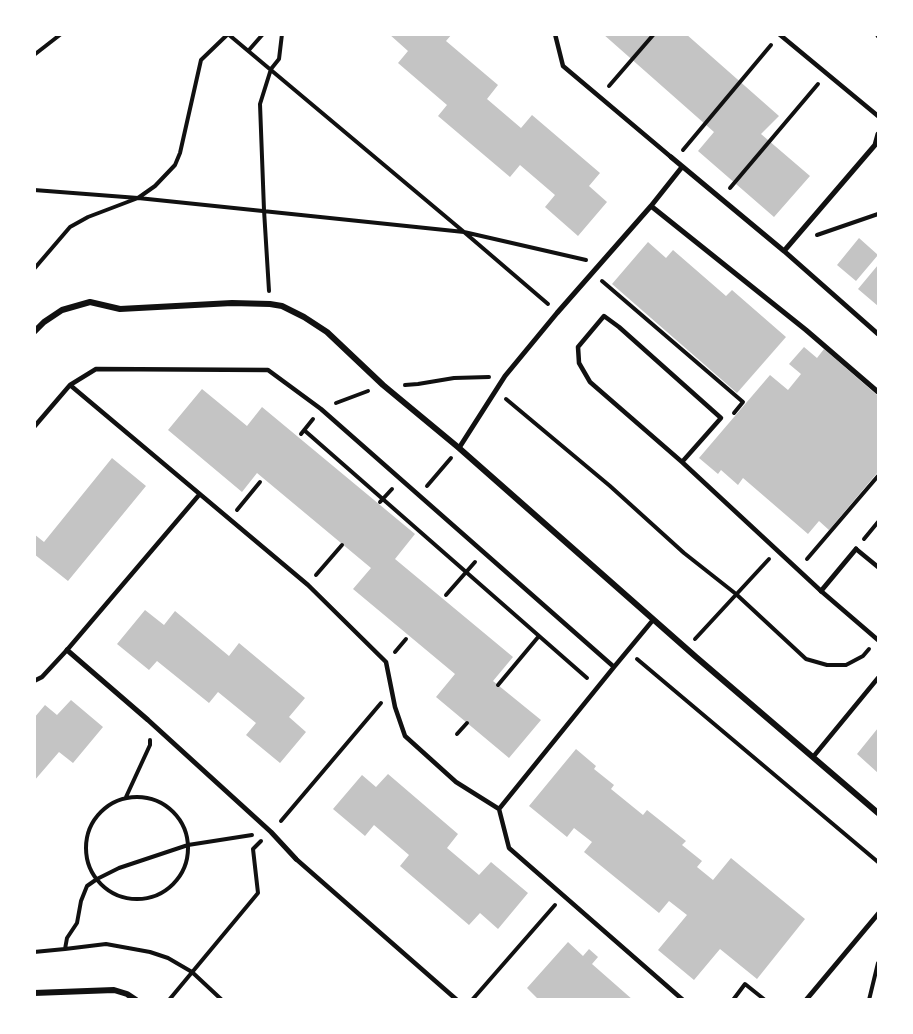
<!DOCTYPE html>
<style>
body{margin:0}
#map{position:relative;width:913px;height:1034px;overflow:hidden;background:#fff;font-family:Cabin,sans-serif}
canvas{display:block}
.frame{position:absolute;inset:0;border:36px solid #fff;pointer-events:none}
</style>
<div id="map">
<canvas width="913" height="1034"></canvas>
<div class="frame"></div>
</div>
<script>
const ctx = document.querySelector('canvas').getContext('2d');
ctx.lineJoin = 'round';
function fillPath(path, color) { ctx.fillStyle = color; ctx.fill(path, 'evenodd'); }
const poly = rows => new Path2D(rows.map(r => 'M' + r).join(''));
function strokePath(path, color, width, dash) { ctx.strokeStyle = color; ctx.lineWidth = width; ctx.lineCap = dash ? 'butt' : 'round'; ctx.setLineDash(dash || []); ctx.stroke(path); }
const building = poly([
 [389,34,452,34,446,41,498,85,487,99,521,128,532,115,600,173,589,186,607,202,578,236,545,207,555,195,520,165,510,177,438,116,447,105,398,63,408,51],
 [603,34,686,34,779,116,761,134,810,176,774,217,698,151,714,132],
 [859,238,878,255,856,281,837,265],
 [648,242,666,258,673,250,726,296,732,290,786,337,737,393,612,284],
 [878,265,878,306,858,289],
 [804,347,817,358,824,349,878,396,878,472,829,530,819,521,808,534,743,478,738,485,721,470,718,474,699,458,770,375,788,390,801,374,789,364],
 [202,389,247,426,262,407,415,534,395,559,513,657,493,681,541,720,509,758,436,697,455,674,353,589,371,568,257,473,242,492,168,430],
 [112,458,146,486,68,581,34,554,34,534,44,542],
 [145,610,164,625,175,611,229,656,239,643,305,698,289,717,306,732,280,763,246,735,256,723,218,692,209,703,157,661,149,670,117,644],
 [71,700,103,727,73,763,59,752,34,781,34,718,45,705,57,715],
 [878,728,878,773,857,754],
 [576,749,596,766,594,769,614,785,611,789,643,815,647,810,686,841,682,845,702,861,697,867,713,880,731,858,805,919,757,979,720,949,694,980,658,950,687,915,669,901,659,913,584,852,592,842,574,828,567,837,529,806],
 [388,774,458,834,447,848,479,875,491,862,528,893,498,929,480,913,469,925,400,866,409,855,374,825,365,836,333,809,362,775,376,787],
 [568,942,583,956,589,949,598,957,592,964,633,1000,539,1000,527,988]
]);
const path = poly([
 [228,34,464,232,548,304],
 [249,50,263,34],
 [34,55,61,34],
 [609,86,654,34],
 [683,150,771,45],
 [730,188,818,84],
 [34,190,138,198,464,232,586,260],
 [817,235,878,214],
 [34,269,70,227,88,217,138,198,155,186,175,165,180,153,201,60,228,34],
 [602,281,743,402,734,413],
 [269,291,264,210,260,104,271,69,279,59,282,34],
 [405,385,418,384,454,378,489,377],
 [506,399,610,486,684,553,736,594,806,659,827,665,846,665,863,656,869,649],
 [336,403,368,391],
 [304,430,587,678],
 [301,434,313,419],
 [427,486,451,458],
 [380,502,392,489],
 [237,510,260,482],
 [864,539,878,522],
 [807,559,878,476],
 [316,575,342,545],
 [446,595,475,562],
 [695,639,769,559],
 [395,652,406,639],
 [637,659,878,862],
 [498,685,539,636],
 [457,734,467,723],
 '86 848a51 51 0 1 1 102 0a51 51 0 1 1-102 0Z',
 [126,797,150,745,150,740],
 [281,821,381,703],
 [65,949,106,944,150,952,168,958,192,972,222,1000],
 [34,952,65,949,67,938,77,923,81,901,87,886,97,879,119,868,188,845,252,835],
 [169,1000,258,893,253,849,261,841],
 [472,1000,555,905],
 [733,1000,745,984,765,1000],
 [869,1000,878,963]
]);
const service = poly([
 [555,34,563,66,671,157],
 [779,34,878,116],
 [877,34,878,36],
 [70,385,308,585,386,662,395,707,405,736,456,782,499,809,509,848,683,1000],
 [34,427,70,385,96,369,268,370,321,409,614,667,653,620],
 [682,462,721,418,619,327,604,316,578,347,579,363,590,382,682,462,821,591,878,640],
 [856,549,878,567],
 [34,681,42,677,67,650,199,495],
 [813,757,878,678],
 [499,809,614,667],
 [296,859,457,1000]
]);
const pedestrian = poly([
 [671,157,784,251,878,334],
 [651,206,682,167],
 [784,251,875,145,878,134],
 [459,448,505,376,557,313,651,206,806,330,878,392],
 [821,591,856,549],
 [67,650,148,720,271,832,296,859],
 [806,1000,878,914]
]);
const minor = poly([
 [34,332,44,322,62,310,90,302,120,309,232,303,270,304,282,306,304,317,327,332,383,385,459,448,696,657,878,813],
 [34,993,114,990,127,994,136,1000]
]);
fillPath(building, '#c4c4c4');
strokePath(path, '#111', 4);
strokePath(service, '#111', 4.5);
strokePath(pedestrian, '#111', 5);
strokePath(minor, '#111', 6);
</script>
